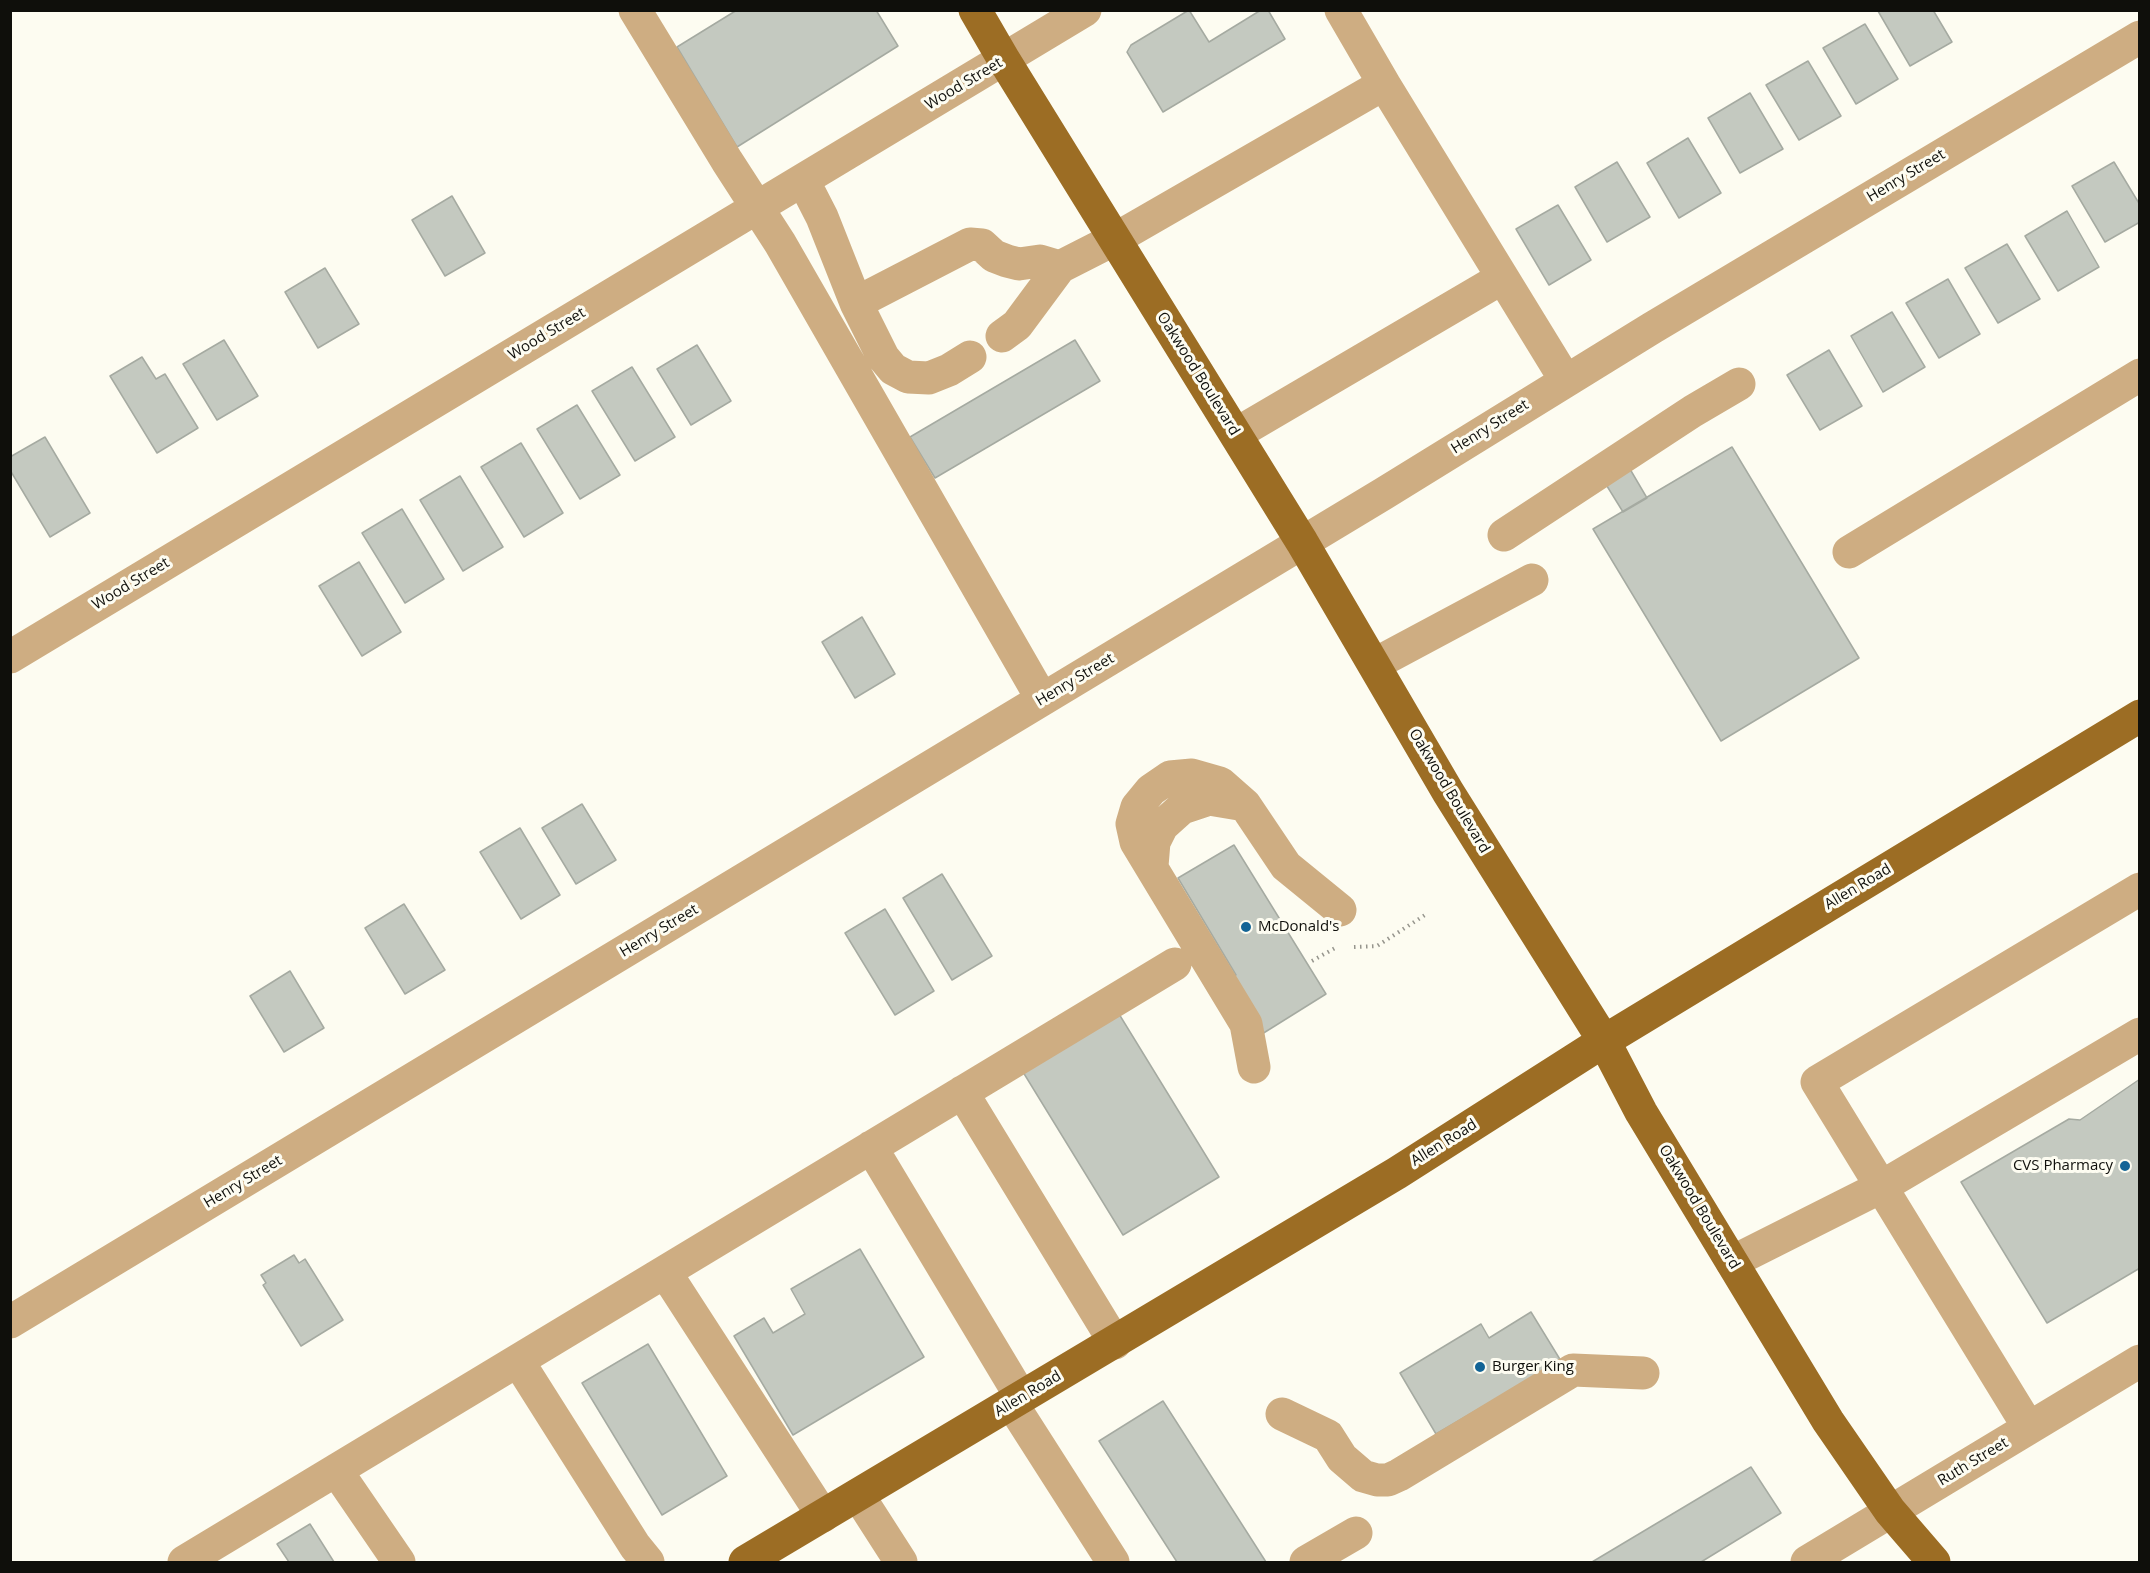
<!DOCTYPE html>
<style>
body{margin:0}
#map{position:relative;width:2150px;height:1573px;overflow:hidden;background:#fdfcf1;font-family:"Open Sans",sans-serif}
canvas{display:block}
.frame{position:absolute;inset:0;border:12px solid #0f0f0b;pointer-events:none}
</style>
<div id="map">
<canvas width="2150" height="1573"></canvas>
<div class="frame"></div>
</div>
<script>
const ctx = document.querySelector('canvas').getContext('2d');
ctx.lineJoin = 'round';
function fillPath(path, color) { ctx.fillStyle = color; ctx.fill(path, 'evenodd'); }
const poly = rows => new Path2D(rows.map(r => 'M' + r).join(''));
function strokePath(path, color, width, dash) { ctx.strokeStyle = color; ctx.lineWidth = width; ctx.lineCap = dash ? 'butt' : 'round'; ctx.setLineDash(dash || []); ctx.stroke(path); }
function drawText(font, color, halo, rows, align = 'center') {
  ctx.font = font + ' "Open Sans",sans-serif'; ctx.lineWidth = 6; ctx.setLineDash([]); ctx.textBaseline = 'middle'; ctx.strokeStyle = halo; ctx.fillStyle = color; for (const [text, x, y, turn = 0] of rows) {
    ctx.save(); ctx.translate(x, y); ctx.rotate((+turn || 0) * Math.PI / 180); ctx.textAlign = isNaN(turn) ? turn : align; if (halo) ctx.strokeText(text, 0, 0); ctx.fillText(text, 0, 0); ctx.restore();
  }
}
const building = poly([
 [737,10,876,10,898,46,737,147,677,47,737,10],
 [1189,10,1209,42,1261,10,1268,10,1285,39,1163,112,1127,52,1131,45,1189,10],
 [1933,10,1952,42,1910,66,1878,11,1933,10],
 [1865,24,1898,79,1856,104,1823,48,1865,24],
 [1808,61,1841,116,1799,140,1766,85,1808,61],
 [1750,93,1783,149,1740,173,1708,118,1750,93],
 [1688,138,1721,193,1679,218,1647,163,1688,138],
 [1617,162,1650,217,1607,242,1575,187,1617,162],
 [2114,162,2140,205,2140,222,2105,242,2072,186,2114,162],
 [452,196,485,253,445,276,412,220,452,196],
 [1558,205,1591,260,1549,285,1516,229,1558,205],
 [2067,211,2099,267,2058,291,2025,236,2067,211],
 [2007,244,2040,299,1998,323,1965,268,2007,244],
 [325,268,359,324,318,348,285,292,325,268],
 [1948,279,1980,334,1939,358,1906,303,1948,279],
 [1892,312,1925,367,1883,392,1851,336,1892,312],
 [224,340,258,396,217,420,183,364,224,340],
 [1075,340,1100,381,935,478,910,437,1075,340],
 [697,345,731,401,691,425,657,369,697,345],
 [1829,350,1862,406,1820,430,1787,375,1829,350],
 [142,357,156,379,165,374,198,428,157,453,110,376,142,357],
 [632,367,675,437,635,461,592,391,632,367],
 [577,405,620,475,580,499,537,429,577,405],
 [45,437,90,513,50,537,10,470,10,457,45,437],
 [521,443,563,513,524,537,481,467,521,443],
 [1732,447,1859,658,1721,741,1593,529,1732,447],
 [1627,464,1647,498,1623,512,1602,478,1627,464],
 [460,476,503,547,463,571,420,500,460,476],
 [402,509,444,579,405,603,362,533,402,509],
 [359,562,401,632,362,656,319,586,359,562],
 [862,617,895,674,855,698,822,642,862,617],
 [582,804,616,860,576,884,542,828,582,804],
 [520,828,560,895,521,919,480,852,520,828],
 [1234,845,1326,994,1262,1034,1229,980,1236,975,1178,878,1234,845],
 [942,874,992,956,952,980,903,898,942,874],
 [404,904,445,970,405,994,365,928,404,904],
 [885,909,934,991,895,1015,845,933,885,909],
 [290,971,324,1028,284,1052,250,996,290,971],
 [1119,1014,1219,1177,1123,1235,1023,1072,1119,1014],
 [2140,1079,2140,1268,2047,1323,1961,1182,2069,1119,2080,1120,2140,1079],
 [860,1249,924,1357,793,1435,734,1336,764,1318,773,1333,805,1314,791,1289,860,1249],
 [294,1255,299,1263,305,1259,343,1320,301,1346,263,1285,266,1283,261,1275,294,1255],
 [1531,1312,1561,1361,1436,1434,1400,1373,1481,1324,1489,1338,1531,1312],
 [648,1344,727,1476,662,1515,582,1383,648,1344],
 [1163,1401,1266,1562,1177,1562,1099,1441,1163,1401],
 [1751,1467,1781,1513,1701,1562,1592,1562,1751,1467],
 [310,1524,334,1562,289,1562,277,1544,310,1524]
]);
const path = poly([
 [1354,947,1377,946,1425,915],
 [1312,961,1335,948]
]);
const minor = poly([
 [635,10,727,161,780,243,1042,699],
 [1341,10,1384,84,1566,381],
 [803,180,822,217,856,303],
 [1002,336,1017,325,1060,267,1115,239,1384,84],
 [970,357,949,370,929,378,908,377,893,369,883,357,856,303,970,244,982,245,994,256,1007,261,1019,264,1040,261,1060,267],
 [1236,434,1502,278],
 [1504,535,1693,411,1739,384],
 [1849,552,2140,375],
 [10,657,1085,10],
 [1375,664,1532,580],
 [1152,866,1154,842,1162,826,1182,808,1209,799,1245,805],
 [1254,1067,1246,1024,1136,842,1132,824,1137,807,1151,790,1170,777,1192,775,1220,783,1245,805,1286,866,1340,910],
 [962,1092,1115,1343],
 [871,1147,1021,1397],
 [1732,1262,1881,1187,2140,1034],
 [665,1272,823,1516],
 [10,1322,1383,494,1652,328,2140,37],
 [518,1361,635,1546,648,1562],
 [1012,1404,1113,1562],
 [1282,1414,1328,1436,1342,1458,1363,1476,1377,1480,1388,1480,1399,1475,1573,1370,1643,1373],
 [2029,1428,1817,1082,2140,889],
 [336,1470,399,1562],
 [858,1495,901,1562],
 [184,1562,1175,964],
 [1306,1562,1356,1533],
 [1807,1562,2140,1361]
]);
const major = poly([
 [975,10,1004,60,1302,542,1448,792,1604,1041,1641,1112,1828,1421,1890,1511,1934,1562],
 [745,1562,1397,1173,1604,1041,2140,716]
]);
const markers = [
 [1246,927,6,"#136496"],
 [2125,1166,6,"#136496"],
 [1480,1367,6,"#136496"]
];
const streetNames = [
 ["Wood Street",964,84,-31],
 ["Henry Street",1906,176,-31],
 ["Wood Street",547,334,-31],
 ["Oakwood Boulevard",1198,374,58],
 ["Henry Street",1490,427,-32],
 ["Wood Street",131,584,-31],
 ["Henry Street",1075,680,-31],
 ["Oakwood Boulevard",1449,791,59],
 ["Allen Road",1858,887,-31],
 ["Henry Street",659,931,-31],
 ["Allen Road",1444,1143,-32],
 ["Henry Street",243,1182,-31],
 ["Oakwood Boulevard",1699,1207,59],
 ["Allen Road",1028,1394,-31],
 ["Ruth Street",1973,1462,-31]
];
const poiNames = [
 ["McDonald's",1258,927],
 ["CVS Pharmacy",2113,1166,"right"],
 ["Burger King",1492,1367]
];
fillPath(building, '#c4c9c0');
strokePath(building, '#a5aaa1', 1.5);
strokePath(path, '#96958d', 4, [1.5, 4.5]);
strokePath(minor, '#cead82', 33);
strokePath(major, '#9c6d24', 33);
for (const [x, y, r, color] of markers) { const dot = new Path2D(); dot.arc(x, y, r, 0, 2 * Math.PI); ctx.fillStyle = color; ctx.fill(dot); strokePath(dot, '#fdfcf1', 2); }
drawText('15px', '#0f0f0b', '#fdfcf1', streetNames);
drawText('15px', '#0f0f0b', '#fdfcf1', poiNames, 'left');
</script>
